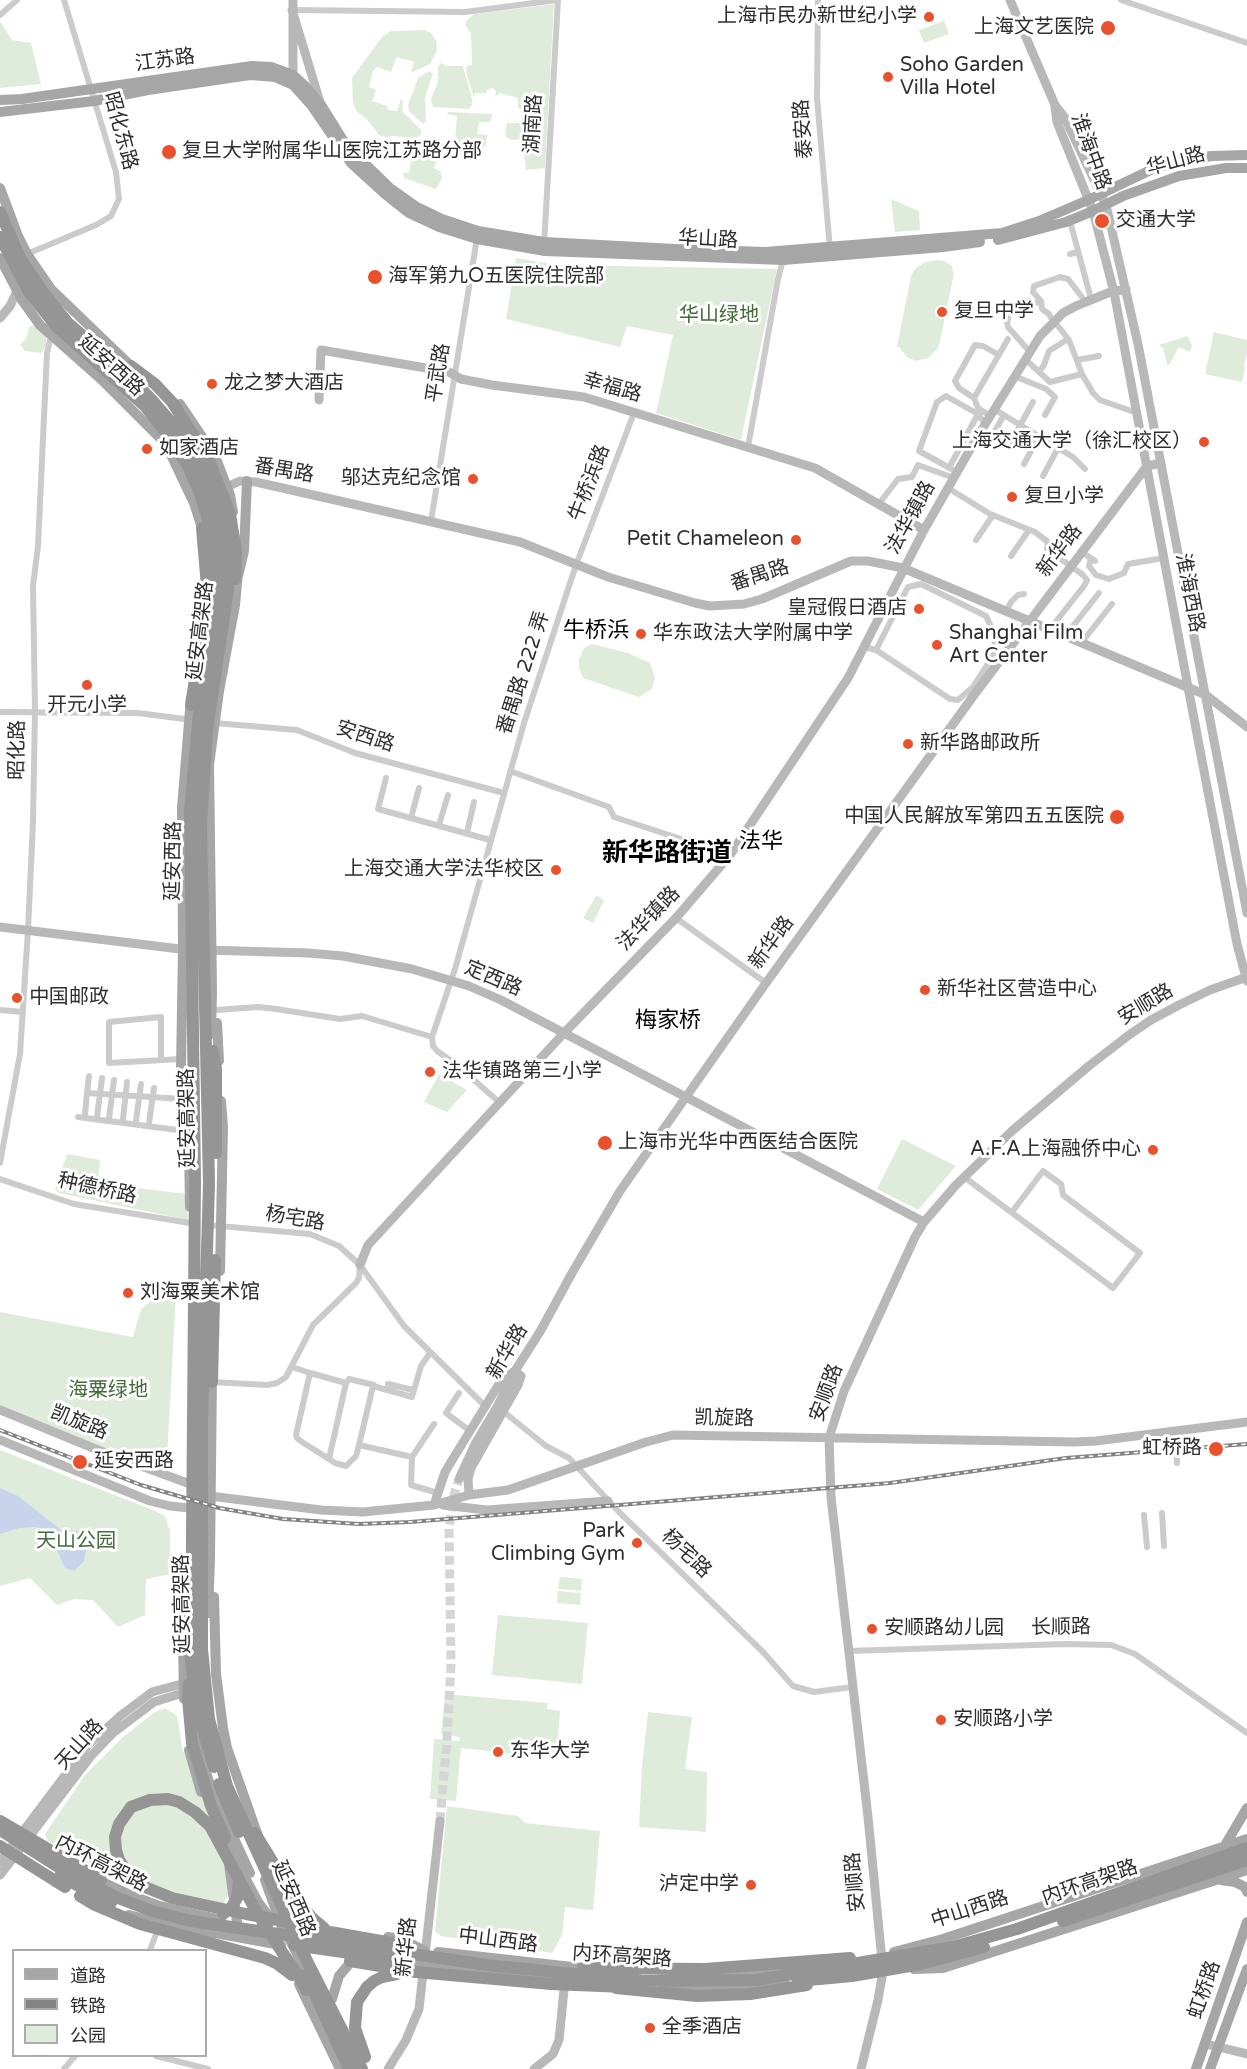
<!DOCTYPE html>
<meta charset="utf-8">
<style>
body{margin:0}
#map{position:relative;width:1247px;height:2069px;overflow:hidden;background:#fff;font-family:"Varela Round","Noto Sans SC",sans-serif}
canvas{display:block}
.legend{position:absolute;left:12px;top:1949px;width:195px;height:108px;box-sizing:border-box;background:#fff;border:2px solid #ababab;margin:0;padding:8px 10px;list-style:none;font-size:18px;color:#2e2e2e}
.legend li{display:flex;align-items:center;gap:12px;height:30px}
.legend b{width:30px;border:2px solid #ababab}
</style>
<div id="map">
<canvas width="1247" height="2069"></canvas>
<ul class="legend">
<li><b style="height:8px;background:#a6a6a6"></b>道路</li>
<li><b style="height:8px;background:#838383"></b>铁路</li>
<li><b style="height:16px;background:#e0ecdb"></b>公园</li>
</ul>
</div>
<script>
const ctx = document.querySelector('canvas').getContext('2d');
ctx.lineJoin = 'round';
function fillPath(path, color) { ctx.fillStyle = color; ctx.fill(path, 'evenodd'); }
const poly = rows => new Path2D(rows.map(r => 'M' + r).join(''));
function strokePath(path, color, width, dash) { ctx.strokeStyle = color; ctx.lineWidth = width; ctx.lineCap = dash ? 'butt' : 'round'; ctx.setLineDash(dash || []); ctx.stroke(path); }
function drawText(font, color, halo, rows, align = 'center') {
  ctx.font = font + ' "Varela Round","Noto Sans SC",sans-serif'; ctx.lineWidth = 6; ctx.setLineDash([]); ctx.textBaseline = 'middle'; ctx.strokeStyle = halo; ctx.fillStyle = color; for (const [text, x, y, turn = 0] of rows) {
    ctx.save(); ctx.translate(x, y); ctx.rotate((+turn || 0) * Math.PI / 180); ctx.textAlign = isNaN(turn) ? turn : align; if (halo) ctx.strokeText(text, 0, 0); ctx.fillText(text, 0, 0); ctx.restore();
  }
}
const green = poly([
 [554,4,545,168,526,170,524,153,527,145,538,145,541,133,537,127,542,118,539,107,525,113,518,107,518,98,500,93,495,97,496,91,492,88,487,90,486,93,475,93,474,98,466,72,467,66,472,65,471,34,465,25,467,20,474,14],
 [0,21,12,40,31,43,41,84,0,88],
 [944,21,949,34,924,43,919,30],
 [425,30,431,33,436,40,437,50,430,64,413,72,411,72,414,62,397,57,391,72,377,67,373,71,369,87,376,90,372,101,387,106,388,110,397,111,401,99,403,100,402,111,422,131,420,136,415,139,394,136,385,137,379,135,366,118,357,112,353,103,352,78,382,37,391,31],
 [441,63,446,66,463,66,472,99,472,105,469,109,433,107,431,99,438,82,438,66],
 [429,71,433,74,425,97,426,120,424,123,421,122,409,111,408,105,418,78],
 [449,112,493,114,490,122,479,122,477,134,487,135,486,146,480,148,480,152,475,154,459,148,454,153,457,116,446,114],
 [507,123,526,123,529,127,522,139,512,140,507,138,505,132],
 [415,152,432,154,438,158,434,168,441,172,442,179,436,189,404,178,403,174,406,172,409,173,412,156],
 [891,199,919,211,920,230,895,232],
 [516,258,558,265,777,269,741,440,656,413,673,335,627,326,620,347,506,319],
 [938,260,944,261,951,265,954,274,940,341,938,348,928,358,916,361,907,357,899,347,897,347,911,276,914,270,925,262],
 [34,325,46,335,46,345,42,353,25,351,20,345,26,338,30,326],
 [1214,332,1247,340,1247,354,1244,365,1245,368,1242,382,1205,374],
 [1187,336,1192,345,1190,352,1179,347,1169,365,1167,365,1163,348,1159,345],
 [592,644,628,653,650,663,655,677,652,689,639,697,583,678,579,668,579,659,584,648],
 [596,896,600,897,604,901,593,923,583,918],
 [439,1074,467,1090,447,1112,424,1102],
 [902,1139,956,1166,918,1210,877,1189],
 [67,1154,100,1160,98,1183,186,1194,188,1220,59,1193,55,1190],
 [176,1293,167,1458,99,1449,0,1409,0,1312,133,1337,141,1309,160,1294],
 [0,1450,153,1510,165,1516,170,1531,170,1574,146,1579,145,1615,118,1627,93,1600,74,1599,57,1605,30,1578,0,1586],
 [560,1577,582,1579,581,1591,558,1589],
 [558,1591,581,1593,580,1605,557,1603],
 [498,1615,588,1623,582,1684,492,1675],
 [445,1694,548,1703,547,1709,560,1711,557,1754,527,1751,526,1755,461,1748,456,1801,430,1799,434,1739,459,1741,460,1737,441,1734],
 [165,1708,177,1716,183,1751,218,1815,234,1881,224,1904,134,1885,77,1858,47,1840,45,1834,85,1775,122,1738,155,1712],
 [648,1712,692,1717,685,1769,707,1772,706,1832,639,1827,642,1766],
 [447,1806,518,1816,525,1823,600,1831,593,1910,565,1907,562,1935,552,1953,441,1936,435,1931]
]);
const water = poly([
 [0,1488,18,1496,61,1530,79,1531,85,1535,87,1544,84,1561,74,1571,65,1568,53,1541,40,1528,35,1527,19,1528,0,1534]
]);
const secondaryTunnel = poly([
 [440,1821,447,1739,451,1664,449,1527,454,1495,459,1479]
]);
const street = poly([
 [818,0,817,98,830,249],
 [1121,0,1247,43],
 [292,10,465,12,557,0],
 [0,15,17,0],
 [1070,221,1091,299],
 [544,245,558,0],
 [27,254,96,225,111,216,119,199,116,172,64,0],
 [1070,254,1078,252],
 [1053,322,1049,314,1042,309,1041,301,1033,292,1034,286,1060,277,1068,279,1085,301],
 [1029,351,1008,327,1007,322,1009,314,1013,311,1041,301],
 [1025,359,1050,382,1082,374,1069,340,1054,321],
 [1077,360,1099,356],
 [1039,372,1044,365,1049,351,1068,339],
 [1082,374,1093,393,1100,400,1137,413],
 [1014,376,1046,389,1055,397,1045,415],
 [974,398,959,388,955,381,975,345,983,346,999,355],
 [994,409,1073,457,1085,469],
 [990,416,978,408,974,398,1008,339],
 [992,436,1004,415],
 [1009,445,1033,402],
 [748,447,778,279,783,260],
 [1024,464,1039,436],
 [949,468,978,414],
 [957,472,919,451,937,402,946,396,978,414,985,424],
 [1043,476,1058,448],
 [948,488,990,514,1035,532,1048,542,1047,549,1083,575,1087,580,1084,586,1050,629],
 [878,505,898,479,912,477,918,465,954,478],
 [431,521,477,238],
 [976,540,993,515],
 [1082,552,1095,561],
 [1011,556,1029,530],
 [1091,558,1089,566,1096,575,1109,579,1124,573,1128,564,1164,558],
 [1007,610,1011,602,1018,595,1024,594],
 [1066,635,1099,593],
 [1082,642,1112,604],
 [864,647,876,650,950,699,958,700,973,687,976,688],
 [876,650,908,587,921,584,986,616,995,635,995,653,973,687],
 [0,712,138,713,192,720],
 [215,723,297,730,355,753,504,793],
 [510,771,609,807,614,817,730,855],
 [386,778,378,809,490,840],
 [411,818,419,788],
 [439,825,448,795],
 [467,833,474,802],
 [676,918,766,983],
 [0,1010,23,1012],
 [216,1010,258,1007,276,1009,340,1019,362,1016,432,1037],
 [161,1060,161,1017,109,1022,109,1063,181,1059],
 [87,1093,89,1076],
 [500,1103,457,1065,437,1051,433,1046,432,1037,455,969,524,723,576,565,634,413],
 [85,1114,87,1093,183,1099],
 [78,1117,185,1131],
 [97,1117,102,1078],
 [109,1119,114,1080],
 [123,1119,127,1082],
 [136,1121,141,1084],
 [149,1123,154,1088],
 [0,1163,20,1054,28,930,33,822,35,711,33,586,38,546,47,353,51,336],
 [964,1177,1113,1288,1140,1253,1063,1195,1061,1184,1043,1171,1012,1212],
 [0,1179,74,1204,190,1223],
 [208,1225,310,1234,339,1246,360,1265,404,1326,485,1406],
 [430,1353,421,1366,412,1397,373,1386,359,1445,412,1457,434,1424],
 [292,1367,310,1373],
 [212,1382,267,1385,277,1383,286,1377,313,1325,356,1283,359,1278,360,1266],
 [346,1383,349,1379,374,1385,373,1386],
 [388,1384,413,1390],
 [459,1393,446,1413,470,1431],
 [504,1412,546,1446,569,1458,619,1512,763,1652,793,1686,814,1692,852,1687],
 [1176,1430,1177,1463],
 [412,1457,411,1485,438,1493],
 [329,1459,346,1383,310,1373,296,1435,297,1438,302,1442,329,1459,335,1463,346,1466,356,1456,359,1445],
 [1162,1513,1164,1546],
 [1144,1515,1147,1547],
 [848,1651,1065,1644,1111,1645,1135,1654,1247,1733],
 [150,1950,158,1929],
 [156,2056,208,2069],
 [64,2069,75,2056]
]);
const secondary = poly([
 [1010,0,1055,105,1065,118,1106,205,1138,344,1247,913],
 [292,10,320,102],
 [293,82,293,0],
 [1055,107,1057,122,1093,211,1114,292,1188,687,1237,944,1247,981],
 [0,318,10,306,19,287],
 [319,400,321,350,449,372,461,379,492,385,584,397,815,468,924,530],
 [220,490,240,481,256,482,520,542,608,577,695,603,710,606,744,604,762,599,851,561,868,561,903,568,1206,695,1247,727],
 [0,927,188,950],
 [204,950,308,953,343,956,412,969,469,986,501,1000,924,1222],
 [360,1265,368,1245,564,1033,676,918,730,855,848,678,924,530,976,439,1040,336,1063,313,1076,306,1108,293,1126,289],
 [0,1410,98,1450,190,1484,210,1496,321,1510,363,1512,434,1505,469,1495,508,1490,646,1442,673,1435,1075,1442,1096,1441,1247,1422],
 [0,1440,150,1501,170,1506,189,1508,195,1504],
 [459,1479,475,1444,497,1407,515,1371,541,1330,572,1273,620,1191,766,983,974,695,1147,466,1161,463],
 [469,1495,468,1479,471,1468,518,1385,521,1376,515,1371],
 [434,1505,445,1472,454,1457,499,1384,513,1372],
 [443,1505,487,1510,608,1501],
 [0,1862,88,1745,120,1716,152,1692,189,1682],
 [0,1875,91,1756,113,1733,154,1702,189,1691],
 [1206,2044,1247,2054],
 [388,2069,406,2040,419,2009,440,1821],
 [534,2069,553,2054,559,2040,565,1980],
 [861,2069,878,2000,883,1971,868,1817,831,1497,829,1438,844,1391,915,1237,924,1222,956,1185,1013,1130,1090,1065,1129,1035,1151,1020,1179,1005,1210,990,1247,977]
]);
const primary = poly([
 [0,100,22,99,252,66,271,67,293,75,305,86,321,105,346,145,390,188,417,207,442,219,478,231,544,242,675,249,765,252,1002,233,1039,221,1088,200,1157,167,1211,156,1247,155],
 [0,112,94,101,148,90,250,75,275,77,293,85,311,105,351,163,385,194,409,213,439,227,477,239,545,251,783,260,943,247,980,242],
 [0,188,18,236,27,254,51,289,131,366,134,372],
 [998,240,1066,222,1093,211,1123,196,1179,176,1226,168,1247,168],
 [0,258,22,300,40,325,102,380,166,444,194,503,202,528,206,534],
 [180,404,215,456,230,495,233,512],
 [238,576,244,551,247,481],
 [217,1023,219,1061],
 [211,1034,212,992,209,765,219,691,235,605,238,572],
 [189,1148,190,1207],
 [187,1153,181,1068,183,949,182,808,191,698],
 [220,1271,223,1127,221,1101],
 [214,1597,216,1674,223,1728,227,1748,259,1839],
 [208,1613,210,1558,212,1374],
 [184,1699,183,1639,186,1579],
 [195,1713,204,1766,212,1791,250,1873],
 [189,1750,201,1792],
 [220,1831,258,1902,272,1921],
 [1224,1847,1247,1808],
 [229,1864,237,1922],
 [94,1878,130,1895,159,1906,221,1920],
 [265,1880,282,1927],
 [1221,1880,1235,1882,1245,1887,1247,1892],
 [129,1915,160,1923,281,1945],
 [388,1937,401,1939,425,1951],
 [290,1940,310,1980],
 [438,1952,590,1969],
 [894,1952,943,1939,1247,1839],
 [391,1960,561,1979],
 [914,1969,943,1968,1247,1870],
 [704,1975,760,1972,799,1967],
 [299,1984,340,2069],
 [663,1986,710,1988,785,1984],
 [332,1999,339,1976,356,1956],
 [1196,2069,1247,1922],
 [1210,2069,1247,1969]
]);
const highway = poly([
 [0,212,20,258,45,295,68,323,119,367,151,399,176,428,196,461,211,493,222,525,227,555,228,590,207,730,201,825,209,1183,202,1419,202,1649,209,1719,227,1786,307,1961,362,2069],
 [0,237,29,292,56,326,145,406,170,438,188,466,200,493,212,533,217,572,214,628,200,702,190,812,195,1181,191,1659,194,1686,205,1737,214,1767],
 [131,366,155,384,172,402,208,458,230,514,236,551,235,579],
 [191,705,204,622,207,587,202,528],
 [213,1051,216,1069,216,1153],
 [212,1382,215,1260],
 [189,1684,188,1699,192,1743,211,1806,225,1838],
 [219,1784,239,1832],
 [0,1821,101,1880],
 [0,1830,63,1870,118,1898,152,1911,191,1921,487,1965,642,1981,757,1980,953,1947,1017,1929,1247,1848],
 [255,1833,294,1897,311,1917,324,1928],
 [0,1846,65,1887],
 [60,1876,111,1903],
 [80,1896,95,1905,140,1924,265,1958,276,1963,292,1975],
 [223,1914,231,1908,237,1898,239,1880],
 [1063,1921,1247,1860],
 [294,1945,398,1960],
 [350,1961,416,1972,551,1984,625,1987],
 [583,1968,705,1969,850,1958],
 [306,1975,349,2069],
 [798,1981,852,1976,921,1964,984,1947],
 [616,1988,697,1996,750,1994,807,1985],
 [306,1990,301,1980,291,1965,282,1952,266,1927,256,1911,210,1826,195,1812,179,1802,168,1799,150,1800,131,1807,119,1824,115,1837,116,1850,119,1860,125,1869,131,1879,140,1885,172,1898,246,1914,273,1919,300,1925,330,1932,398,1944],
 [365,2057,355,2028,357,2002,367,1987,374,1981,382,1977,397,1974]
]);
const rail = poly([
 [0,1430,141,1485,219,1508,283,1519,359,1524,410,1522,890,1483,1066,1458,1247,1444]
]);
const markers = [
 [929,17,6,"#e9512c"],
 [1108,28,8,"#e9512c"],
 [888,77,6,"#e9512c"],
 [169,152,8,"#e9512c"],
 [1102,221,8,"#e9512c"],
 [375,277,8,"#e9512c"],
 [942,312,6,"#e9512c"],
 [212,384,6,"#e9512c"],
 [1204,442,6,"#e9512c"],
 [147,449,6,"#e9512c"],
 [473,479,6,"#e9512c"],
 [1012,497,6,"#e9512c"],
 [796,540,6,"#e9512c"],
 [919,609,6,"#e9512c"],
 [641,634,6,"#e9512c"],
 [937,645,6,"#e9512c"],
 [87,685,6,"#e9512c"],
 [908,744,6,"#e9512c"],
 [1117,817,8,"#e9512c"],
 [556,870,6,"#e9512c"],
 [925,990,6,"#e9512c"],
 [17,998,6,"#e9512c"],
 [430,1072,6,"#e9512c"],
 [605,1143,8,"#e9512c"],
 [1153,1150,6,"#e9512c"],
 [128,1293,6,"#e9512c"],
 [1216,1449,8,"#e9512c"],
 [80,1462,8,"#e9512c"],
 [637,1543,6,"#e9512c"],
 [872,1629,6,"#e9512c"],
 [941,1720,6,"#e9512c"],
 [498,1752,6,"#e9512c"],
 [751,1885,6,"#e9512c"],
 [650,2028,6,"#e9512c"]
];
const poiNames = [
 ["上海市民办新世纪小学",917,17,"right"],
 ["上海文艺医院",1094,28,"right"],
 ["Soho Garden",900,66],
 ["Villa Hotel",900,89],
 ["复旦大学附属华山医院江苏路分部",182,152],
 ["交通大学",1116,221],
 ["海军第九O五医院住院部",388,277],
 ["复旦中学",954,312],
 ["龙之梦大酒店",224,384],
 ["上海交通大学（徐汇校区）",1192,442,"right"],
 ["如家酒店",159,449],
 ["邬达克纪念馆",461,479,"right"],
 ["复旦小学",1024,497],
 ["Petit Chameleon",784,540,"right"],
 ["皇冠假日酒店",907,609,"right"],
 ["华东政法大学附属中学",653,634],
 ["Shanghai Film",949,634],
 ["Art Center",949,657],
 ["开元小学",87,706,"center"],
 ["新华路邮政所",920,744],
 ["中国人民解放军第四五五医院",1104,817,"right"],
 ["上海交通大学法华校区",544,870,"right"],
 ["新华社区营造中心",937,990],
 ["中国邮政",29,998],
 ["法华镇路第三小学",442,1072],
 ["上海市光华中西医结合医院",618,1143],
 ["A.F.A上海融侨中心",1141,1150,"right"],
 ["刘海粟美术馆",140,1293],
 ["虹桥路",1202,1449,"right"],
 ["延安西路",94,1462],
 ["Park",625,1532,"right"],
 ["Climbing Gym",625,1555,"right"],
 ["安顺路幼儿园",884,1629],
 ["安顺路小学",953,1720],
 ["东华大学",510,1752],
 ["泸定中学",739,1885,"right"],
 ["全季酒店",662,2028]
];
const streetNames = [
 ["江苏路",165,61,-8],
 ["湖南路",534,124,-87],
 ["泰安路",804,129,-94],
 ["昭化东路",120,131,75],
 ["淮海中路",1090,152,70],
 ["华山路",1176,162,-15],
 ["华山路",708,240,3],
 ["延安西路",111,366,42],
 ["平武路",439,373,-81],
 ["幸福路",612,388,16],
 ["番禺路",284,471,10],
 ["牛桥浜路",590,483,-69],
 ["法华镇路",911,518,-61],
 ["新华路",1060,551,-53],
 ["番禺路",760,576,-18],
 ["淮海西路",1189,593,79],
 ["延安高架路",201,631,-83],
 ["番禺路 222 弄",524,673,-72],
 ["安西路",365,737,18],
 ["昭化路",18,750,-89],
 ["延安西路",174,861,-89],
 ["法华镇路",649,919,-46],
 ["新华路",772,943,-54],
 ["定西路",493,979,23],
 ["安顺路",1146,1005,-31],
 ["延安高架路",188,1118,-91],
 ["种德桥路",97,1189,12],
 ["杨宅路",295,1219,10],
 ["新华路",508,1352,-60],
 ["安顺路",827,1393,-70],
 ["凯旋路",724,1419,1],
 ["凯旋路",79,1423,22],
 ["杨宅路",686,1554,44],
 ["延安高架路",183,1604,-91],
 ["长顺路",1061,1628,-1],
 ["天山路",80,1745,-48],
 ["内环高架路",101,1864,27],
 ["安顺路",856,1882,-95],
 ["内环高架路",1090,1883,-19],
 ["延安西路",293,1899,67],
 ["中山西路",970,1910,-18],
 ["中山西路",498,1941,7],
 ["新华路",407,1947,-84],
 ["内环高架路",622,1957,4],
 ["虹桥路",1205,1990,-71]
];
const parkNames = [
 ["华山绿地",719,316],
 ["海粟绿地",108,1391],
 ["天山公园",76,1542]
];
const quarterNames = [
 ["牛桥浜",596,631],
 ["法华",761,842],
 ["梅家桥",668,1021]
];
const districtNames = [
 ["新华路街道",667,854]
];
fillPath(green, '#e0ecdb');
fillPath(water, '#c7d4ec');
strokePath(secondaryTunnel, '#d5d5d5', 9, [9, 4.5]);
strokePath(street, '#cbcbcb', 6);
strokePath(secondary, '#b8b8b8', 9);
strokePath(primary, '#a6a6a6', 10);
strokePath(highway, '#959595', 12);
strokePath(rail, '#838383', 4);
strokePath(rail, '#fff', 1.5, [4.5]);
for (const [x, y, r, color] of markers) { const dot = new Path2D(); dot.arc(x, y, r, 0, 2 * Math.PI); ctx.fillStyle = color; ctx.fill(dot); strokePath(dot, '#fff', 2); }
drawText('20px', '#2e2e2e', '#fff', poiNames, 'left');
drawText('20px', '#2e2e2e', '#fff', streetNames);
drawText('20px', '#446b3a', '#fff', parkNames);
drawText('22px', '#000', '#fff', quarterNames);
drawText('bold 26px', '#000', '#fff', districtNames);
</script>
